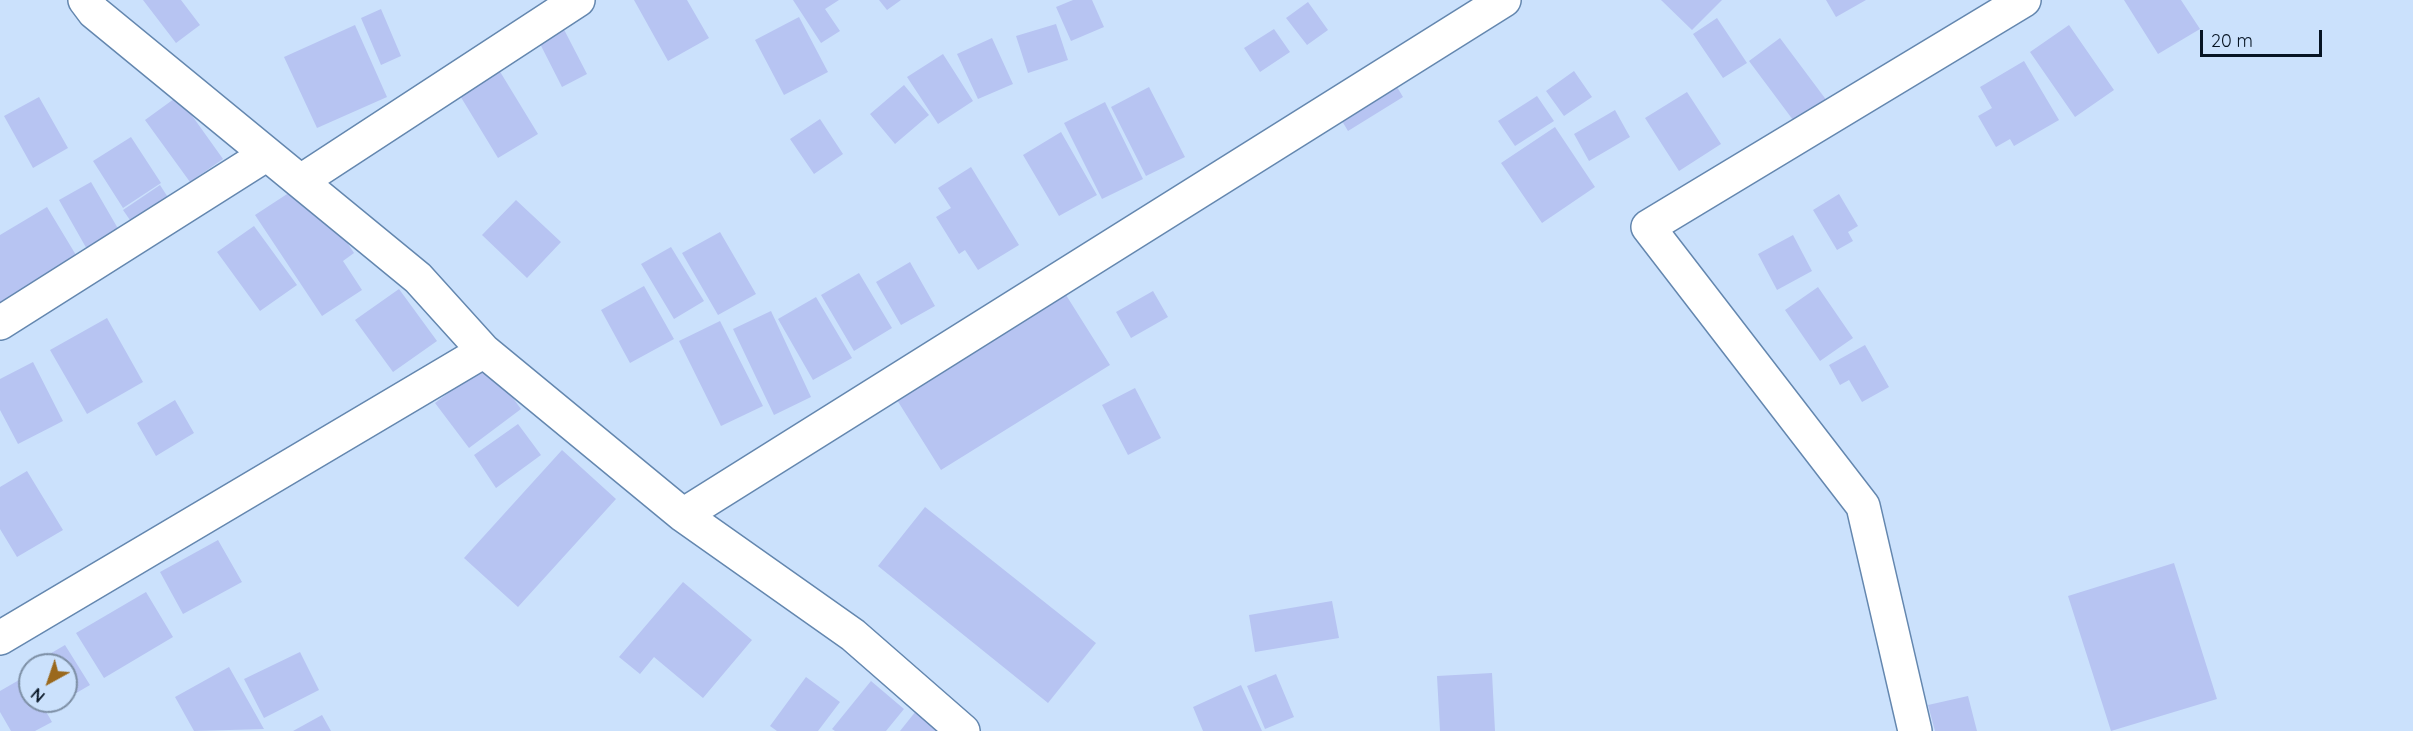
<!DOCTYPE html>
<style>
body{margin:0}
#map{position:relative;width:2413px;height:731px;overflow:hidden;background:#cbe1fc;font-family:Quicksand,sans-serif}
canvas{display:block}
.north{position:absolute;left:18px;top:653px;width:60px;height:60px;box-sizing:border-box;background:#cbe1fc;border:2px solid #7d8fa5;border-radius:50%;rotate:220deg;font-size:16px;font-weight:700;line-height:24px;text-align:center;color:#071423}
.north::after{content:'';display:block;margin:auto;width:21px;height:27px;background:#9a681c;clip-path:polygon(50% 0,100% 100%,50% 72%,0 100%)}
.scale{position:absolute;left:2200px;top:30px;width:122px;height:27px;box-sizing:border-box;border:3px solid #071423;border-top:0;padding-left:8px;font-size:18px;line-height:21px;white-space:nowrap;color:#071423;-webkit-text-stroke:4px #cbe1fc;paint-order:stroke}
</style>
<div id="map">
<canvas width="2413" height="731"></canvas>
<div class="north">N</div>
<div class="scale">20 m</div>
</div>
<script>
const ctx = document.querySelector('canvas').getContext('2d');
ctx.lineJoin = 'round';
function fillPath(path, color) { ctx.fillStyle = color; ctx.fill(path, 'evenodd'); }
const poly = rows => new Path2D(rows.map(r => 'M' + r).join(''));
function strokePath(path, color, width, dash) { ctx.strokeStyle = color; ctx.lineWidth = width; ctx.lineCap = dash ? 'butt' : 'round'; ctx.setLineDash(dash || []); ctx.stroke(path); }
const building = poly([
 [143,0,181,0,200,25,176,43],
 [634,0,687,0,709,38,668,61],
 [793,0,839,0,825,9,840,31,821,43],
 [879,0,901,0,887,10],
 [1073,0,1092,0,1104,27,1071,41,1056,7],
 [1661,0,1722,0,1692,30],
 [1826,0,1866,0,1836,17],
 [2124,0,2181,0,2200,29,2158,54],
 [1308,2,1328,30,1307,45,1286,18],
 [381,9,401,56,381,65,361,18],
 [557,16,587,74,562,87,532,28],
 [799,17,828,72,784,95,755,40],
 [1717,18,1747,63,1723,78,1693,34],
 [1056,24,1068,60,1028,73,1016,36],
 [355,25,387,97,317,128,284,57],
 [2069,25,2114,90,2075,117,2030,52],
 [1274,29,1290,52,1260,72,1244,48],
 [992,38,1013,84,978,99,957,54],
 [1780,38,1830,105,1799,128,1749,61],
 [943,54,973,101,938,124,907,77],
 [2024,61,2059,120,2014,146,2010,139,1996,147,1978,116,1992,108,1980,87],
 [499,70,538,134,498,158,459,94],
 [1574,71,1592,97,1564,116,1546,91],
 [1391,77,1403,97,1348,131,1336,111],
 [904,85,929,115,895,144,870,114],
 [1149,87,1185,157,1146,176,1111,107],
 [1687,92,1721,144,1679,171,1645,118],
 [178,96,223,159,190,182,145,120],
 [1537,96,1554,121,1515,146,1498,121],
 [39,97,68,148,33,168,4,116],
 [1105,102,1143,179,1102,199,1064,123],
 [1615,110,1630,137,1589,161,1574,134],
 [820,119,843,154,814,174,790,139],
 [1555,127,1595,187,1542,223,1501,163],
 [1061,132,1097,195,1059,216,1023,155],
 [131,137,161,183,123,208,93,161],
 [971,167,1019,245,978,270,965,250,959,254,936,217,951,208,938,188],
 [307,181,354,253,343,261,362,290,322,316,255,215],
 [91,182,120,232,88,251,59,200],
 [160,185,182,219,146,243,123,210],
 [1839,194,1858,226,1848,232,1853,241,1837,250,1813,210],
 [516,200,561,242,527,278,482,235],
 [47,207,82,265,0,311,0,235],
 [254,226,297,285,260,311,217,252],
 [720,232,756,294,718,315,682,253],
 [1793,235,1812,271,1777,290,1758,254],
 [671,247,704,301,674,319,641,264],
 [910,262,935,306,901,325,876,282],
 [859,273,892,328,854,351,821,295],
 [644,286,674,339,630,363,601,310],
 [1818,287,1853,338,1820,361,1785,310],
 [399,289,437,341,393,372,355,320],
 [1153,291,1168,317,1131,338,1116,312],
 [1066,295,1110,365,941,470,897,400],
 [816,297,852,358,813,380,778,319],
 [771,311,811,397,774,415,733,329],
 [107,318,143,382,87,414,50,350],
 [720,321,763,406,721,426,679,341],
 [1865,345,1889,387,1862,402,1849,380,1840,385,1829,365],
 [33,362,63,421,18,444,0,410,0,379],
 [487,363,521,409,469,448,435,403],
 [1135,388,1161,438,1128,455,1102,405],
 [175,400,194,433,156,456,137,423],
 [518,424,541,455,496,488,474,455],
 [562,450,616,499,518,607,464,558],
 [27,471,63,530,17,557,0,529,0,487],
 [925,507,1096,643,1048,703,878,566],
 [218,540,242,582,183,614,160,572],
 [2174,563,2217,699,2111,731,2068,596],
 [683,582,752,640,703,698,654,657,640,674,619,657],
 [146,592,173,637,104,678,76,633],
 [1332,601,1339,638,1255,652,1249,615],
 [65,645,90,685,66,699,66,665,31,665],
 [300,652,319,690,264,718,244,679],
 [229,667,264,729,194,731,175,697],
 [1492,673,1495,731,1440,731,1437,676],
 [1276,674,1294,717,1265,729,1247,686],
 [26,676,30,683,30,701,40,701,52,722,35,731,11,731,0,712,0,691],
 [806,677,840,702,818,731,777,731,770,726],
 [871,681,904,709,886,731,835,731,832,729],
 [1241,685,1262,731,1203,731,1193,707],
 [1968,696,1977,731,1935,731,1928,705],
 [916,711,940,731,900,731],
 [322,715,331,731,293,731]
]);
const minor = poly([
 [85,0,94,12,418,278,484,351,683,515,853,635,963,731],
 [301,181,578,0],
 [0,323,267,154],
 [683,515,1504,0],
 [0,638,484,351],
 [1915,731,1863,506,1648,227,2024,0]
]);
fillPath(building, '#b7c4f2');
strokePath(minor, '#6487af', 36);
strokePath(minor, '#fff', 33);
</script>
